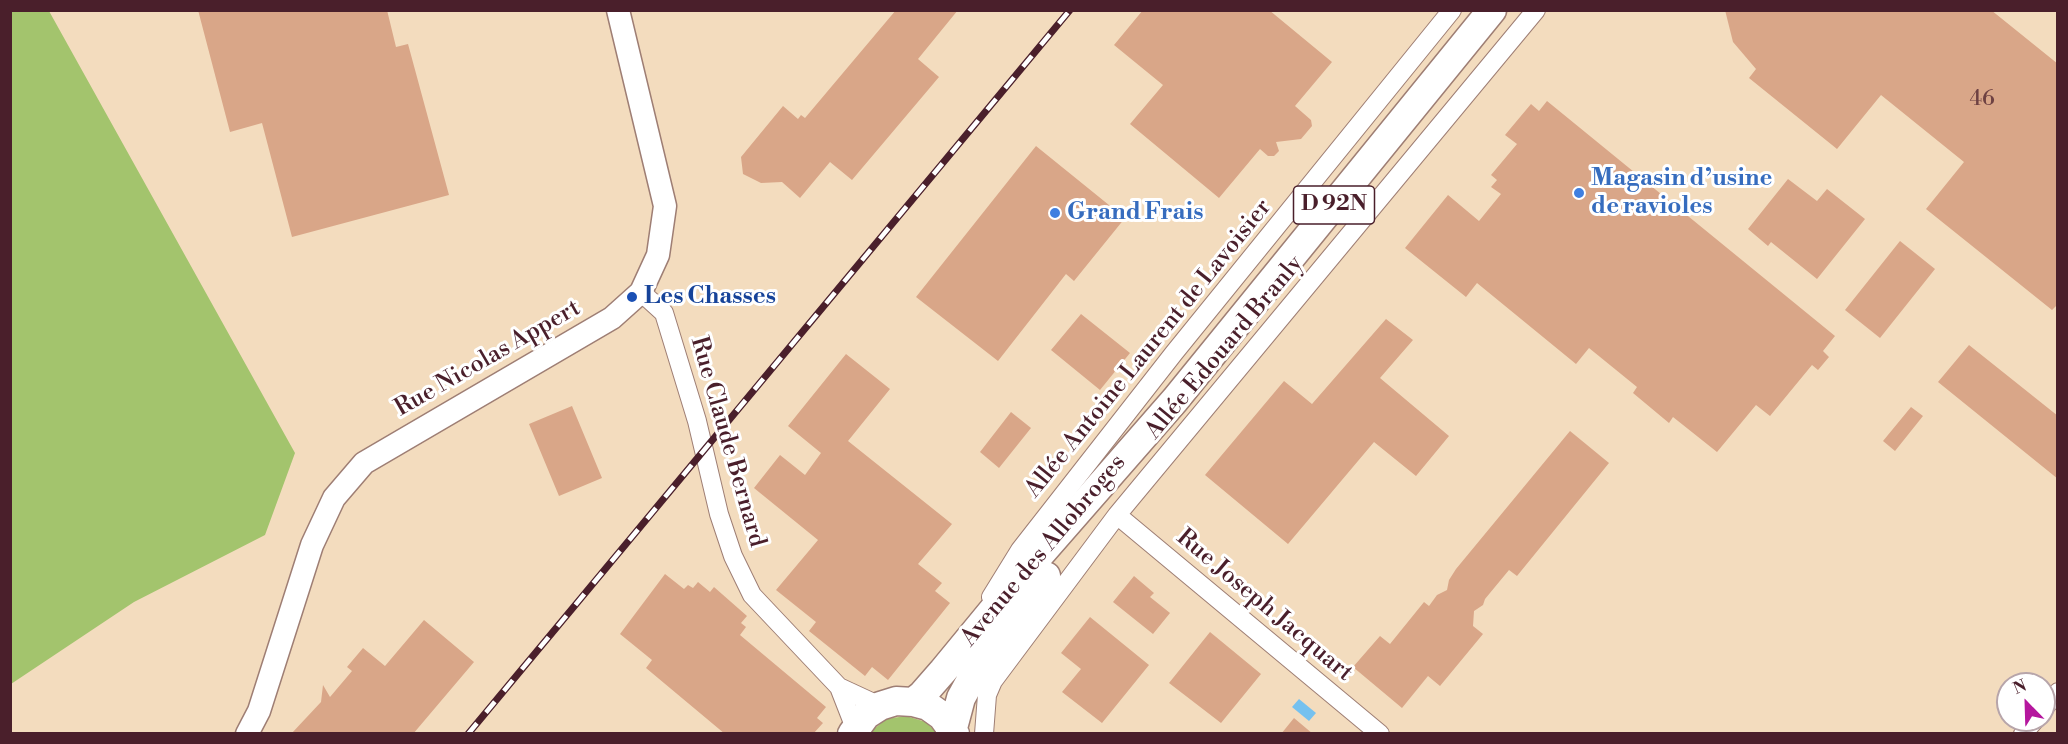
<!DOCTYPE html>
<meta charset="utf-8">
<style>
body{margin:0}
#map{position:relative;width:2068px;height:744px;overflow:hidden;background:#f3dcbe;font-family:"Libre Bodoni",serif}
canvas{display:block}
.frame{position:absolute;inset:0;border:12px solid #4a1f2b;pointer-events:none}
.north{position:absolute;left:1996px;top:672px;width:60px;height:60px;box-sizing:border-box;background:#fff;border:2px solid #b7a5aa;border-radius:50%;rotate:337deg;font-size:16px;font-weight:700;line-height:24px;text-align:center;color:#4a1f2b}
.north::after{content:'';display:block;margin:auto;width:21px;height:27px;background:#b5179e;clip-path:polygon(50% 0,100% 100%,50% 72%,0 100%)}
</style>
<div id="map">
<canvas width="2068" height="744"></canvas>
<div class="frame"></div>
<div class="north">N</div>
</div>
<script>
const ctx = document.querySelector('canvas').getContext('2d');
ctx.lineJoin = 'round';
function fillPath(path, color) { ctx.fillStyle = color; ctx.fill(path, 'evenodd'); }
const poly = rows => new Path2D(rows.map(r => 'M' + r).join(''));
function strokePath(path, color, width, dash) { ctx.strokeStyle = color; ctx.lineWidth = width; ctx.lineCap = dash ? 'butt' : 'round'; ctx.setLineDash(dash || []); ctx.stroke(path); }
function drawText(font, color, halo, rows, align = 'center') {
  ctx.font = font + ' "Libre Bodoni",serif'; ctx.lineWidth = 6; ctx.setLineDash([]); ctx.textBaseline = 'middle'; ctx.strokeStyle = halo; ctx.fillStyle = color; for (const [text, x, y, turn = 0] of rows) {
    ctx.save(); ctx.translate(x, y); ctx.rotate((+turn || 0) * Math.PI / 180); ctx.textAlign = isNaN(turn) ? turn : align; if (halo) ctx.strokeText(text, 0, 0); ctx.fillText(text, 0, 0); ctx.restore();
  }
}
const green = poly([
 [10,11,49,11,295,453,265,535,134,602,11,684],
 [906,716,926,722,938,734,868,734,886,719]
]);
const water = poly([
 [1299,699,1316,713,1309,721,1292,707]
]);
const building = poly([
 [198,10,387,10,396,47,408,44,449,195,292,237,262,123,230,132],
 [896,10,958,10,918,59,939,77,852,180,830,162,800,198,782,182,761,183,743,174,741,157,783,106,798,119,801,115,805,118],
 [1143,10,1269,10,1332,62,1295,106,1311,120,1312,126,1301,139,1276,142,1279,151,1274,156,1268,156,1260,149,1219,198,1130,124,1163,85,1114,45],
 [1725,10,1991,10,2058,64,2058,304,2052,310,1926,209,1964,162,1881,95,1837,149,1749,78,1756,69,1733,42],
 [1547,101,1835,336,1823,351,1829,357,1818,370,1812,365,1770,416,1756,405,1717,452,1673,417,1669,423,1633,393,1637,387,1589,348,1576,364,1477,283,1466,297,1405,248,1448,195,1479,221,1501,194,1491,187,1497,180,1491,175,1517,144,1505,135,1531,104,1539,111],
 [1036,146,1125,218,1074,281,1066,274,998,361,916,297],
 [1788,179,1817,201,1827,189,1865,219,1817,279,1771,242,1768,246,1748,229],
 [1900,241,1935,269,1880,338,1845,310],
 [1081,314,1130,353,1100,390,1051,350],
 [1386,319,1413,340,1380,378,1449,436,1416,476,1374,442,1288,544,1205,475,1284,381,1312,404],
 [1969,345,2058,416,2058,479,1938,382],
 [846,354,890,389,848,441,952,524,918,564,942,583,935,591,950,603,888,680,872,667,865,676,809,631,816,622,776,590,818,540,754,488,780,455,805,475,821,453,788,426],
 [572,406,602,478,559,496,529,424],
 [1911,407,1923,416,1895,451,1883,441],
 [1011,412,1031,428,999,468,980,452],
 [1570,431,1609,463,1517,576,1509,570,1485,599,1483,605,1474,611,1473,626,1483,634,1440,686,1428,676,1402,708,1353,667,1380,636,1390,644,1424,602,1429,606,1437,595,1447,590,1449,580,1456,569],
 [665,574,684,589,688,585,693,588,698,582,710,592,714,587,747,616,741,623,746,627,740,635,826,707,817,718,823,723,813,734,725,734,646,668,652,660,620,634],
 [1134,576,1154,593,1150,597,1170,613,1153,634,1113,602],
 [1090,617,1149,665,1102,723,1062,692,1081,669,1061,653],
 [424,620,474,662,413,734,291,734,321,702,323,685,330,697,352,671,347,667,363,648,385,666],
 [1210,632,1261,674,1221,723,1169,683],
 [1294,718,1313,734,1281,734]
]);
const minor = poly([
 [641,292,664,313,697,421,719,514,733,556,752,595,839,687,880,706],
 [1117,515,1380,734],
 [991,597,1020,550,1174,353,1452,10],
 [839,687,855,728],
 [2044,708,2058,692],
 [984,734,987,695,993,681,1117,515,1536,10],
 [2023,734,2035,720]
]);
const tertiary = poly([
 [247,734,259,711,312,545,334,498,364,463,612,318,641,292,658,255,665,206,618,10]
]);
const primary = poly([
 [913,702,922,695,943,671,1022,575,1175,400,1492,10],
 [953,728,961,698,972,678,1046,576],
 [852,734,866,715,880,706,896,701,913,702,928,706,942,716,955,734]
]);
const rail = poly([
 [468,734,1070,10]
]);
const markers = [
 [1579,193,6,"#3f7fe0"],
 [1055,213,6,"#3f7fe0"],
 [632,297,6,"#1a4fb4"]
];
const numberNames = [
 ["46",1982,100]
];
const shields = [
 [1334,205,81]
];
const shieldNames = [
 ["D 92N",1334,205]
];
const shopNames = [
 ["Magasin d’usine",1591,179],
 ["de ravioles",1591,207],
 ["Grand Frais",1067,213]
];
const transitNames = [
 ["Les Chasses",644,297]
];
const streetNames = [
 ["Allée Edouard Branly",1225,348,-50],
 ["Allée Antoine Laurent de Lavoisier",1149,349,-51],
 ["Rue Nicolas Appert",488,359,-30],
 ["Rue Claude Bernard",727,442,74],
 ["Avenue des Allobroges",1044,551,-50],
 ["Rue Joseph Jacquart",1264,606,40]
];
fillPath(green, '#a3c46d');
fillPath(water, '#75c1ef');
fillPath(building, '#d9a688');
strokePath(minor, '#9e7e74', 20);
strokePath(tertiary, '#9e7e74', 25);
strokePath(primary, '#9e7e74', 31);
strokePath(minor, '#fff', 18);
strokePath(tertiary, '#fff', 22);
strokePath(primary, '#fff', 28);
strokePath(rail, '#4a1f2b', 7);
strokePath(rail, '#fff', 4.5, [14]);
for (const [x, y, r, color] of markers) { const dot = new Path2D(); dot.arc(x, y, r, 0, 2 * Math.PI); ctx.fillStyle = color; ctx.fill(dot); strokePath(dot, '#fff', 2); }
drawText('21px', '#6e4142', null, numberNames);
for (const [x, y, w] of shields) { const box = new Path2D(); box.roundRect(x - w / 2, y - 19, w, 38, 4.5); ctx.fillStyle = '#fff'; ctx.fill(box); strokePath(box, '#4a1f2b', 1.5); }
drawText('bold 22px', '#4a1f2b', null, shieldNames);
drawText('bold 24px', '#366cbe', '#fff', shopNames, 'left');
drawText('bold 24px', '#164399', '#fff', transitNames, 'left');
drawText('24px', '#4a1f2b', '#fff', streetNames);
</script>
